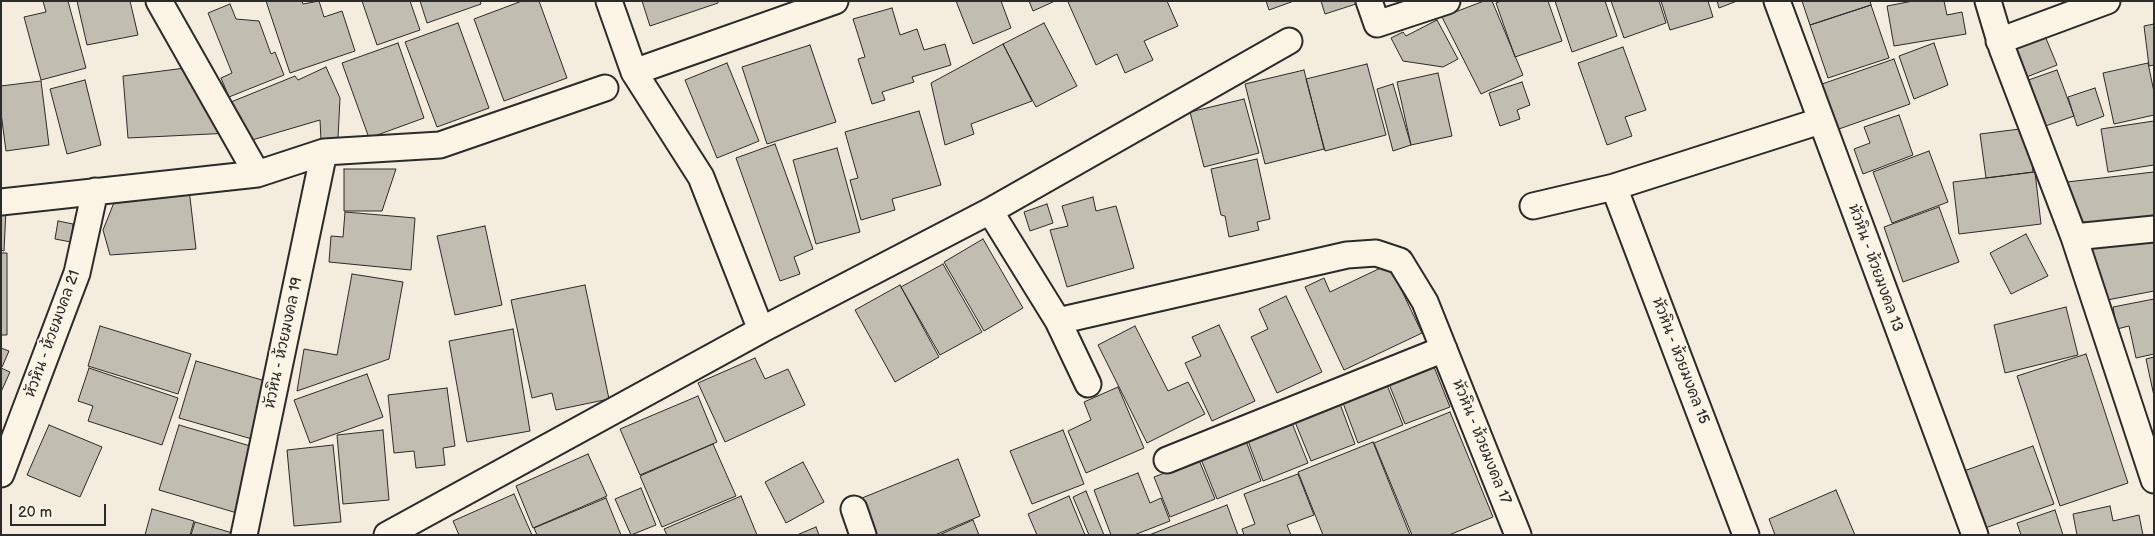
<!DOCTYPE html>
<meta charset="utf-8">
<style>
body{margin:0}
#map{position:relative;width:2155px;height:536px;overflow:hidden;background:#f4edde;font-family:"Balsamiq Sans",sans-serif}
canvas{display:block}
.frame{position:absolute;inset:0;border:2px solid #2b2b2b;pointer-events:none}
.scale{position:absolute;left:10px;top:504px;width:96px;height:22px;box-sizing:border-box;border:2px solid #2b2b2b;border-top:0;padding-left:6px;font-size:15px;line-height:18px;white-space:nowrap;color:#2b2b2b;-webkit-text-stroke:4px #fcf5e5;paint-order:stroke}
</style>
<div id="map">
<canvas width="2155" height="536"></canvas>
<div class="frame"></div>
<div class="scale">20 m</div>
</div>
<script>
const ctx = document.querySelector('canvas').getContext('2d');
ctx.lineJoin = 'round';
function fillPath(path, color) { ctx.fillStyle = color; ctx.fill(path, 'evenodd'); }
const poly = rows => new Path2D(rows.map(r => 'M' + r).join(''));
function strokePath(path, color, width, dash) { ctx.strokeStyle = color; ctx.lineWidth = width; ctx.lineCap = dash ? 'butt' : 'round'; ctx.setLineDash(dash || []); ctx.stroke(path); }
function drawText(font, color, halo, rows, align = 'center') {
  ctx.font = font + ' "Balsamiq Sans","Playpen Sans Thai",sans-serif'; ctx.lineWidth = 4; ctx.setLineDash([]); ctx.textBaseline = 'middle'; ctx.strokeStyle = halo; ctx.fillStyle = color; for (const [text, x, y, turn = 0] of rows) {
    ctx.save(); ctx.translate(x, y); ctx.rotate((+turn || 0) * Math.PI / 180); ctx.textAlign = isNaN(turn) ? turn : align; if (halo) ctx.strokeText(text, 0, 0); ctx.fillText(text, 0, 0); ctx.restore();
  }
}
const building = poly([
 [43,1,68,1,86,68,41,80,24,17,46,12,43,1],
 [77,1,130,1,138,35,87,45,77,1],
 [266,1,302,1,303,4,319,1,324,17,342,11,355,51,290,73,266,1],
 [362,1,410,1,420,30,377,45,362,1],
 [420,1,480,1,481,4,427,23,420,1],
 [522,1,539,1,567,78,504,101,474,19,522,1],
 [642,1,718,1,718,3,650,26,642,1],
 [956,1,1001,1,1011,28,973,44,956,1],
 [1029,1,1055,1,1033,11,1029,1],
 [1070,1,1167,1,1178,26,1144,41,1153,60,1125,73,1117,54,1096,65,1068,2,1070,1],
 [1266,1,1294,1,1269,10,1266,1],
 [1321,1,1355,1,1356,4,1325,14,1321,1],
 [1484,1,1492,1,1523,75,1481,94,1442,17,1484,1],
 [1501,1,1548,1,1562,41,1515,57,1496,3,1501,1],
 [1555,1,1605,1,1617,36,1572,52,1555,1],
 [1611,1,1659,1,1666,23,1624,38,1611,1],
 [1661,1,1708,1,1713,17,1670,30,1661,1],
 [1717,1,1737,1,1719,8,1717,1],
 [1802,1,1870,1,1871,5,1810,25,1802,1],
 [1913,1,1944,1,1947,15,1962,12,1966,34,1894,46,1887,6,1913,1],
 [230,4,236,19,259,21,271,54,275,52,284,75,229,97,221,78,232,73,208,13,230,4],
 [1871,5,1889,58,1828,78,1810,25,1871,5],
 [892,8,900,35,917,29,924,50,945,44,951,65,912,77,914,82,882,92,885,100,872,104,858,59,865,57,853,19,892,8],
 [1437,20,1458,59,1443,67,1403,61,1391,38,1403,32,1406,36,1437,20],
 [458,23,489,108,437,127,405,42,458,23],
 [1044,23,1077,86,1036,107,1003,44,1044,23],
 [2154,24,2154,65,2149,66,2144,26,2154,24],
 [2045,36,2057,65,2019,80,2008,50,2045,36],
 [398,43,424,118,369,138,342,63,398,43],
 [1934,43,1948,85,1914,99,1899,56,1934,43],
 [1003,44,1032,101,971,124,974,134,945,145,931,83,1003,44],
 [810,45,836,122,767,144,742,67,810,45],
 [1623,47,1646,110,1625,117,1632,136,1607,145,1578,63,1623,47],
 [1894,59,1910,104,1836,130,1822,84,1894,59],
 [727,63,759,141,717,158,685,80,727,63],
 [2148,63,2154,92,2154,115,2114,124,2103,73,2148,63],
 [1367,64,1386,135,1325,151,1306,79,1367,64],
 [193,67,231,133,128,138,123,76,193,67],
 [326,67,340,98,338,138,321,140,320,120,252,140,231,102,295,76,298,80,326,67],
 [1304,70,1324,149,1265,164,1245,84,1304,70],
 [2057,70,2074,116,2037,129,2020,83,2057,70],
 [1438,73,1452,136,1411,145,1397,82,1438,73],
 [85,80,101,145,67,154,50,89,85,80],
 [41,81,49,145,6,151,1,113,1,86,41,81],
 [1522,82,1530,105,1517,110,1520,119,1500,126,1489,93,1522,82],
 [1393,84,1411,145,1393,151,1377,89,1393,84],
 [2095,88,2104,116,2077,126,2068,97,2095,88],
 [1244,99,1259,153,1204,167,1190,112,1244,99],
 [919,111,941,185,892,199,895,210,861,220,850,180,858,178,845,132,919,111],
 [1899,115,1913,155,1863,174,1854,149,1870,143,1864,127,1899,115],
 [2154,121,2154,165,2108,172,2101,129,2154,121],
 [2028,128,2033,172,1986,178,1980,134,2028,128],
 [775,144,813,249,794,257,800,274,780,281,736,158,775,144],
 [837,148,860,232,816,244,793,160,837,148],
 [1929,151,1948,202,1892,223,1873,172,1929,151],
 [1257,159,1270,219,1257,222,1259,230,1229,237,1225,216,1221,215,1211,169,1257,159],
 [344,169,396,169,382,211,344,211,344,169],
 [2035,172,2041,224,1959,234,1953,182,2035,172],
 [2154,172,2154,220,2073,229,2067,182,2154,172],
 [189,189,196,249,110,255,103,230,117,195,189,189],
 [1093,197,1096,211,1116,206,1134,268,1067,287,1050,230,1068,226,1062,206,1093,197],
 [1047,204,1053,223,1030,231,1024,212,1047,204],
 [1939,207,1959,262,1903,282,1884,227,1939,207],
 [1,210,6,210,4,251,1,250,1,210],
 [345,212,415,218,411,270,329,262,331,236,343,237,345,212],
 [58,221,73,224,71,242,55,239,58,221],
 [485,226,502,305,455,315,437,236,485,226],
 [2026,234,2048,276,2011,294,1990,253,2026,234],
 [2154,235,2154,291,2102,301,2092,248,2154,235],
 [983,239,1023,308,984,331,944,262,983,239],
 [1,253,7,253,7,335,1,335,1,253],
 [943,264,982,332,940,355,901,287,943,264],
 [1389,264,1422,333,1344,370,1305,287,1324,278,1330,292,1389,264],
 [352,274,403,282,389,359,297,391,304,349,337,355,352,274],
 [585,285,609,399,556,410,552,393,532,398,511,300,585,285],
 [900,285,939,357,895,382,855,310,900,285],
 [1286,296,1322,372,1277,393,1251,337,1268,329,1259,309,1286,296],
 [2154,299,2154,354,2136,358,2129,326,2117,329,2113,307,2154,299],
 [2066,307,2078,355,2005,373,1994,325,2066,307],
 [1219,325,1255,401,1212,421,1185,363,1201,356,1192,337,1219,325],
 [100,326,191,354,178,394,88,366,100,326],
 [1135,326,1168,391,1188,382,1205,414,1147,443,1098,345,1135,326],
 [513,329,530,431,467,442,449,341,513,329],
 [1,348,9,351,2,367,1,367,1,348],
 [2086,354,2128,483,2060,506,2017,376,2086,354],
 [2154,357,2154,396,2146,359,2154,357],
 [755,358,765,379,788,369,805,405,725,442,698,383,755,358],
 [196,361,269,382,252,439,179,418,196,361],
 [1434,367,1450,407,1405,424,1389,384,1434,367],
 [1,368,10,372,1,392,1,368],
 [89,368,178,398,162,445,88,421,93,406,78,401,89,368],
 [367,374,383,417,310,443,294,400,367,374],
 [1387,385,1403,425,1358,443,1343,403,1387,385],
 [1118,387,1144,448,1086,473,1068,431,1091,420,1084,402,1118,387],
 [447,388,455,446,443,448,445,465,416,468,414,451,394,453,388,395,447,388],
 [698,396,717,442,640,475,620,429,698,396],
 [1340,404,1355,444,1311,461,1295,422,1340,404],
 [1450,412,1493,517,1449,535,1412,535,1374,443,1450,412],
 [1292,423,1308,463,1263,481,1248,441,1292,423],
 [49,425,102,447,80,497,27,475,49,425],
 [179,425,257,448,237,513,159,490,179,425],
 [383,430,389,500,343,504,337,435,383,430],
 [1063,430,1084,484,1032,504,1010,451,1063,430],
 [1246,441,1261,481,1217,499,1201,459,1246,441],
 [1373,442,1410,535,1323,535,1298,472,1373,442],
 [713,444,736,496,662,527,640,476,713,444],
 [333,445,341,522,294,526,287,450,333,445],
 [2033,446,2054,504,1985,528,1964,471,2033,446],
 [588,454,607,496,533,528,516,486,588,454],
 [958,459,980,516,935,535,877,535,862,498,958,459],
 [1199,460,1215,499,1170,517,1154,477,1199,460],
 [803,462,824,502,786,523,765,482,803,462],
 [1138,473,1150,503,1161,498,1170,521,1134,535,1111,535,1094,490,1138,473],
 [1298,474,1314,515,1287,525,1291,535,1244,535,1242,529,1255,524,1244,494,1298,474],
 [641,488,656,525,631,535,615,499,641,488],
 [1836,490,1855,535,1775,535,1769,519,1836,490],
 [1086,491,1104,535,1089,535,1073,497,1086,491],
 [514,494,532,535,459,535,453,521,514,494],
 [741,496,757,535,667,535,664,529,741,496],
 [1069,496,1085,535,1037,535,1028,514,1069,496],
 [606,498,621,535,537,535,534,528,606,498],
 [1227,505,1238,535,1149,535,1227,505],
 [2110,506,2113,521,2139,515,2143,535,2077,535,2073,514,2110,506],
 [152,509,194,521,190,535,145,535,152,509],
 [2055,510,2063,535,2021,535,2017,523,2055,510],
 [973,520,979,535,939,535,973,520],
 [195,522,236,534,236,535,191,535,195,522],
 [816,527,819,535,797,535,816,527]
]);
const minor = poly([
 [159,1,257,174],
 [609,1,634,72,701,177,761,330],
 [1369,1,1377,24,1447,1],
 [1777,1,1975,535],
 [1988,1,2002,48,2074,237,2154,480],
 [1999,41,2107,1],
 [634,72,835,1],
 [1614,187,1746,535],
 [1,202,257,174,324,152,440,145,605,88],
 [1533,206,1614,187,1820,121],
 [990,211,1058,321,1347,255,1376,253,1400,261,1425,302,1518,535],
 [2074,237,2154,229],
 [1058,321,1088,384],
 [1167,460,1444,349],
 [1,474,77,273,95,191],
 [854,509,863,535],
 [244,535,324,152],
 [387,535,761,330,990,211,1289,41]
]);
const streetNames = [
 ["หัวหิน - ห้วยมงคล 13",1875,268,70],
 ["หัวหิน - ห้วยมงคล 21",53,334,-70],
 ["หัวหิน - ห้วยมงคล 19",284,343,-78],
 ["หัวหิน - ห้วยมงคล 15",1680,361,69],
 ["หัวหิน - ห้วยมงคล 17",1481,442,68]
];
fillPath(building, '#c2bdb1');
strokePath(building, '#2b2b2b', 1);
strokePath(minor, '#2b2b2b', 29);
strokePath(minor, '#fcf5e5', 25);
drawText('15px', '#2b2b2b', '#fcf5e5', streetNames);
</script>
